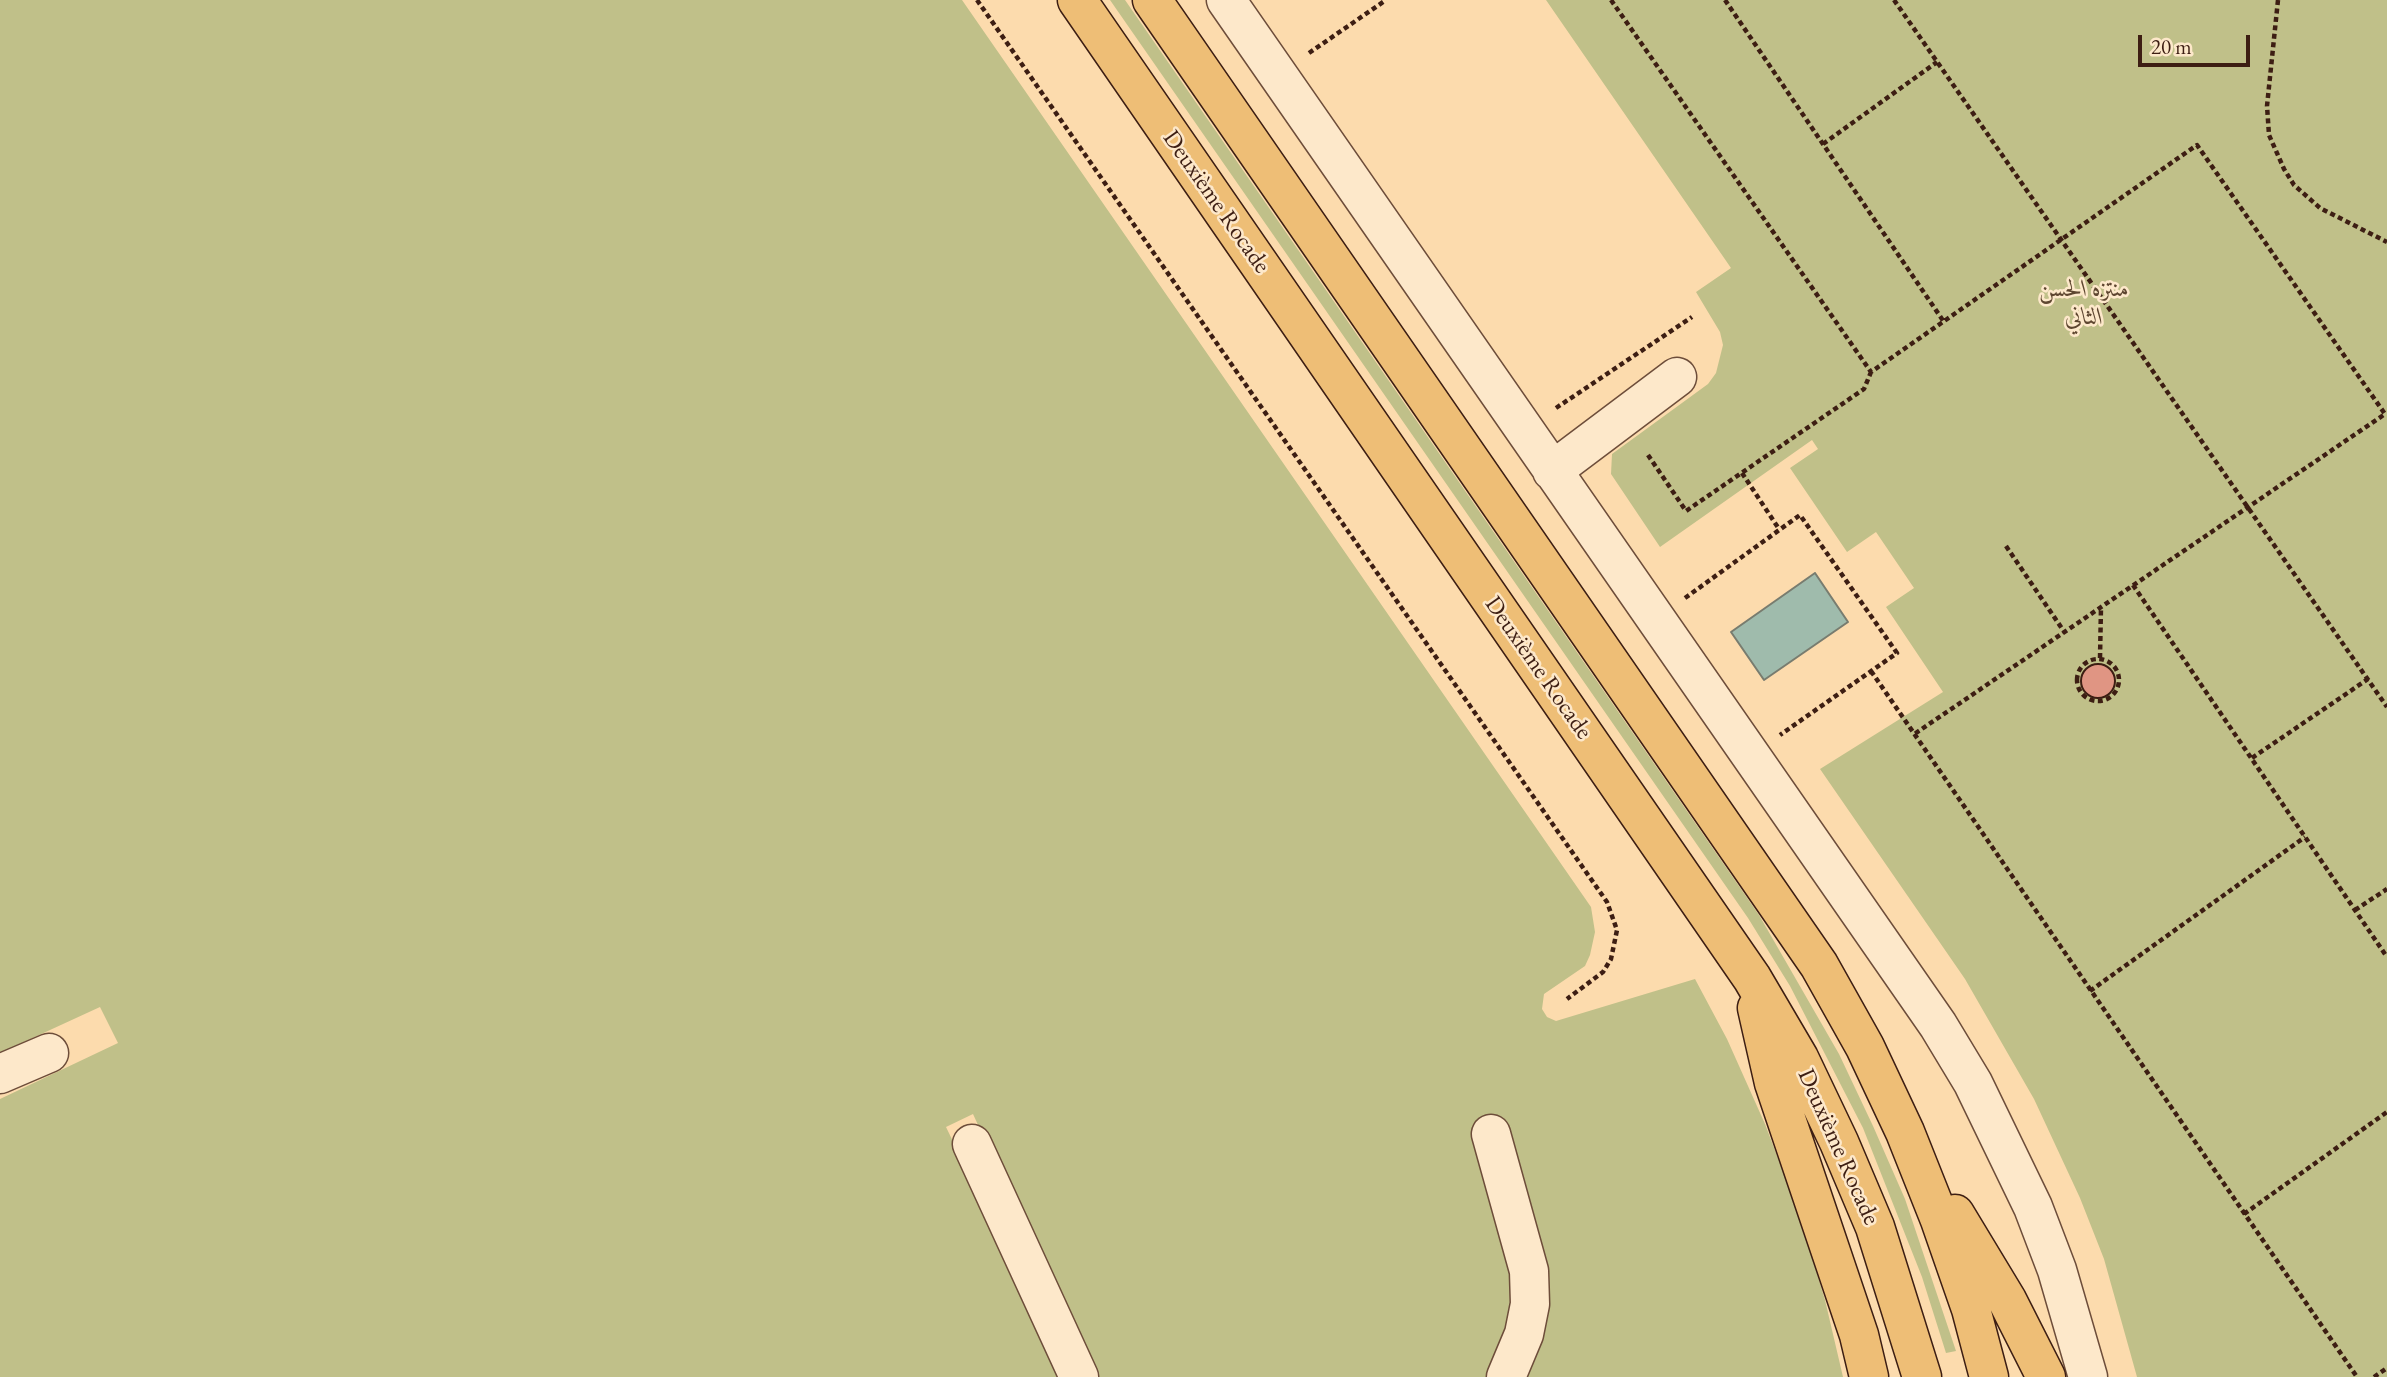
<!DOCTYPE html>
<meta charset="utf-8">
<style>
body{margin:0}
#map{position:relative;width:2387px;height:1377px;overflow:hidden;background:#fcdbad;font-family:"EB Garamond",serif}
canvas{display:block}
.scale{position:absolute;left:2138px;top:35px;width:112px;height:32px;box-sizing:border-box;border:4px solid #3d1e13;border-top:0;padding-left:9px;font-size:21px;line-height:24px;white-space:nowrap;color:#3d1e13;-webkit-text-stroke:5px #fde8ca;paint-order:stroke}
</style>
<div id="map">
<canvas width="2387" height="1377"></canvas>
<div class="scale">20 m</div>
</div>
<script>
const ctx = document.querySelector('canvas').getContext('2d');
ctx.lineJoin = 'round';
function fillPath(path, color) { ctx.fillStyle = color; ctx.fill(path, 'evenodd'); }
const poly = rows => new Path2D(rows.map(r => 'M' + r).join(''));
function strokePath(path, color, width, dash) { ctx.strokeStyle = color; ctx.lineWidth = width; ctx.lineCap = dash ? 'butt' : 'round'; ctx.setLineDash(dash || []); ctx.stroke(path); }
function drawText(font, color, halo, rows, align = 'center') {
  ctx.font = font + ' "EB Garamond",Amiri,serif'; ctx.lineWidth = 5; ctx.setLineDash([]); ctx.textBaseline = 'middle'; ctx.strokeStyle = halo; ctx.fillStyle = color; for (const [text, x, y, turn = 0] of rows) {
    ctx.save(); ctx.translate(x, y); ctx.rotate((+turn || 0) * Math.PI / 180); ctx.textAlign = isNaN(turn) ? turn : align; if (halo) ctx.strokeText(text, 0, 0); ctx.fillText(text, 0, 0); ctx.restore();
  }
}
const green = poly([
 [0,0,962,0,1591,907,1595,932,1590,955,1585,966,1544,994,1542,1009,1547,1017,1556,1021,1695,979,1727,1039,1765,1124,1798,1211,1825,1300,1843,1377,1518,1377,1540,1268,1494,1114,1479,1120,1522,1272,1494,1377,1093,1377,973,1114,946,1127,1067,1377,0,1377,0,1099,118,1043,100,1007,0,1053],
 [1110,0,1125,0,1759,915,1839,1054,1873,1126,1905,1199,1956,1351,1946,1353,1922,1277,1863,1128,1790,986,1748,918],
 [1546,0,2387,0,2387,1377,2137,1377,2104,1259,2080,1198,2034,1099,1965,979,1820,769,1943,692,1886,607,1914,588,1876,532,1847,552,1790,468,1818,449,1812,440,1660,547,1611,474,1612,454,1708,384,1716,373,1723,345,1720,332,1696,292,1731,268]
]);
const water = poly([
 [1815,573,1848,622,1764,680,1731,632,1815,573]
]);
const building = poly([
 '2081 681a17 17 0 1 1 34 0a17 17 0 1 1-34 0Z'
]);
const path = poly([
 [977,0,1607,902,1617,930,1611,959,1603,972,1567,999],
 [1611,0,1871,372,2197,145,2385,414,1913,735],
 [1725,0,1944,322],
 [1894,0,2387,707],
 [2278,0,2267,106,2269,135,2284,169,2294,185,2320,208,2387,242],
 [1309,53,1386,0],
 [1823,144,1937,62],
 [1556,408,1692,317],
 [1648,455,1686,511,1864,389,1871,372],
 [1742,473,1779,529],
 [2006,546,2065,633],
 [2133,585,2387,957],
 [1685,598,1800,515,1897,653,1780,735],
 [2100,658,2101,607],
 '2077 680a21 21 0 1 1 42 0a21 21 0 1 1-42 0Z',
 [1871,671,2357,1377],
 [2252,758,2368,679],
 [2355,910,2387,889],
 [2090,991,2305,837],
 [2244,1214,2387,1112],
 [2374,1377,2387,1368]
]);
const minor = poly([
 [1226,0,1938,1025,1973,1083,2033,1207,2057,1270,2088,1377],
 [1552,471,1677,377],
 [0,1074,49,1053],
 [1491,1134,1529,1271,1530,1304,1524,1334,1506,1377],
 [972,1144,1079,1377]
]);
const highway = poly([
 [1077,0,1752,978,1799,1058,1839,1142,1875,1227,1922,1377],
 [1152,0,1819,965,1865,1047,1905,1132,1940,1220,1971,1309,1989,1377],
 [1757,1008,1774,1083,1859,1335,1869,1377],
 [1955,1214,2007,1300,2046,1377]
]);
const streetNames = [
 ["Deuxième Rocade",1216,202,55],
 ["Deuxième Rocade",1538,668,55],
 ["Deuxième Rocade",1838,1147,66]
];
const parkNames = [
 ["منتزه الحسن",2084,289],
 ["الثاني",2084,317]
];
fillPath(green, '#c0c089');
fillPath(water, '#9fbbac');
strokePath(water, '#787c6f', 2);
fillPath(building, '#e09583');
strokePath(building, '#3d1e13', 2);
strokePath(minor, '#6d4d3a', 41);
strokePath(highway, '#3d1e13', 41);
strokePath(path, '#3d1e13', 4.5, [5, 3.5]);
strokePath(minor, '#fde8ca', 38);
strokePath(highway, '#eebe76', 38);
drawText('24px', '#3d1e13', '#fde8ca', streetNames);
drawText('italic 24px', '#5e4630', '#fde8ca', parkNames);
</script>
